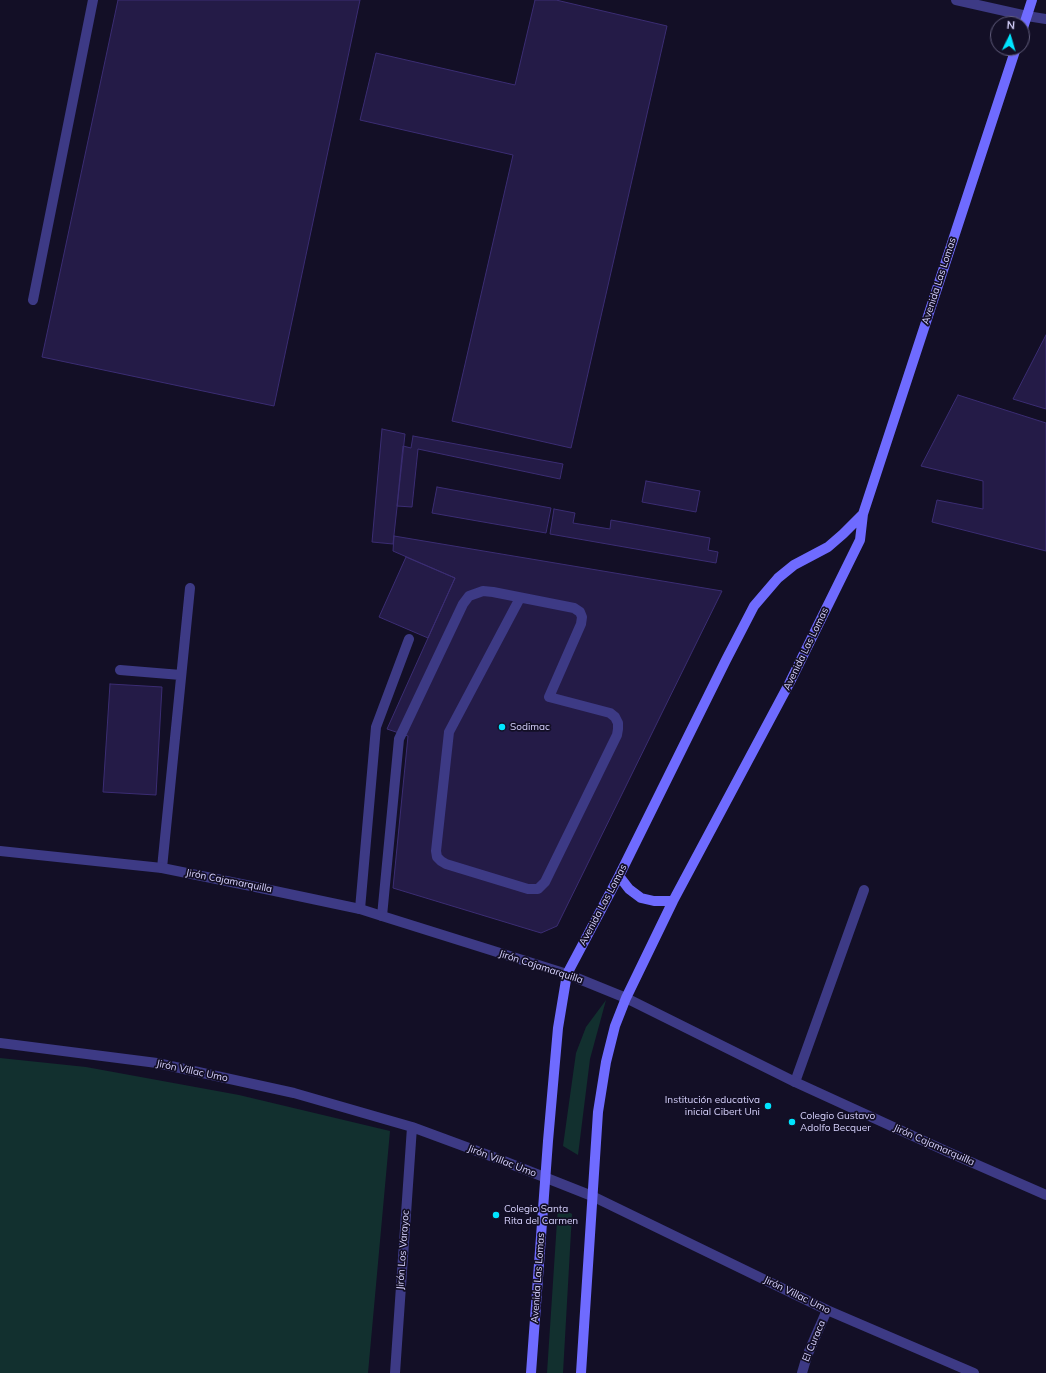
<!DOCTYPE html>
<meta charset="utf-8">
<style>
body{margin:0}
#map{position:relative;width:1046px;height:1373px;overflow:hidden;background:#130f26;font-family:Mulish,sans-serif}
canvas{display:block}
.north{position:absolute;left:990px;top:16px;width:40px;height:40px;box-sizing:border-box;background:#130f26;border:1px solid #625e7d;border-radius:50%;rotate:5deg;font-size:11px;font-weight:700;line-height:16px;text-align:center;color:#d9d4ff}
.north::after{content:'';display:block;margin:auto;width:14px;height:18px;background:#00e5ff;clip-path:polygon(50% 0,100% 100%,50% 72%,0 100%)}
</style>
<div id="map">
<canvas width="1046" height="1373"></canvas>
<div class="north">N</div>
</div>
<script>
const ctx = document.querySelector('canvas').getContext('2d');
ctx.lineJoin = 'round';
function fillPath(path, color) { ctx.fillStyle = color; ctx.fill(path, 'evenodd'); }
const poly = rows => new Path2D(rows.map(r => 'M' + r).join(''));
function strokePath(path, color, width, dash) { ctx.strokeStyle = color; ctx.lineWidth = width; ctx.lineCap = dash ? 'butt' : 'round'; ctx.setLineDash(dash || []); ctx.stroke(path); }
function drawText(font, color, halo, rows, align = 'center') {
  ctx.font = font + ' Mulish,sans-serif'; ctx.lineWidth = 3.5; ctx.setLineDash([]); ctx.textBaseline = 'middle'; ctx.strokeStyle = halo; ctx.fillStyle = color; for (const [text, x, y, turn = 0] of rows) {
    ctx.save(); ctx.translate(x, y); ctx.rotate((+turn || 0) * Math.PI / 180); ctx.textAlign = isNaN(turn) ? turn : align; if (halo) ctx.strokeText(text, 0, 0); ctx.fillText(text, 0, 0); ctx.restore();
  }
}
const green = poly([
 [606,1000,590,1059,578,1155,563,1146,576,1053,586,1027],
 [0,1058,86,1067,239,1095,390,1131,368,1373,0,1373],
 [558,1206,572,1214,563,1373,547,1373]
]);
const building = poly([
 [118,0,360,0,274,406,42,357,118,0],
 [535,0,556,0,667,26,571,448,452,421,513,155,360,120,376,53,515,85,535,0],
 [1046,335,1046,409,1013,399,1046,335],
 [958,395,1046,423,1046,551,932,522,937,500,983,509,983,481,921,466,958,395],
 [382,429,405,434,393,544,372,542,382,429],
 [413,436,563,464,560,479,418,449,412,507,397,506,403,446,411,448,413,436],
 [646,481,700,491,696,512,642,502,646,481],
 [437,487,551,508,546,533,432,513,437,487],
 [554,509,575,513,573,523,610,529,611,520,710,538,708,550,718,552,716,563,550,534,554,509],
 [394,536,722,591,557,926,541,933,393,888,408,736,387,729,455,578,393,551,394,536],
 [406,557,455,578,428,638,379,617,406,557],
 [110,684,162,687,156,795,103,792,110,684]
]);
const service = poly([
 [33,300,93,0],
 [120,670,181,675],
 [162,868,190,588],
 [360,909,376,727,409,639],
 [382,916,399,739,463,604,469,596,483,591,493,592,574,608,580,612,582,617,581,624,549,697,610,713,615,717,618,723,618,729,617,735,545,882,538,889,528,889,446,864,441,861,437,857,436,851,449,732,520,598],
 [795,1082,864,890]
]);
const minor = poly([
 [0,1043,157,1063,294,1093,412,1127,496,1158,592,1196,827,1310,974,1373],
 [395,1373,412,1127],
 [802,1373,807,1356,827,1310]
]);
const tertiary = poly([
 [956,0,1027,16,1046,19],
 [0,851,162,868,251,886,360,909,382,916,567,974,626,998,795,1082,948,1152,1046,1195]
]);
const secondary = poly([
 [1022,31,1032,0],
 [619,876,629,889,641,898,654,901,673,901],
 [531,1373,548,1141,558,1028,567,974,619,876,726,660,754,606,778,578,794,565,828,547,843,534,863,514],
 [581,1373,598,1112,606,1062,615,1026,626,998,673,901,790,682,860,540,863,514,1016,48]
]);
const markers = [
 [502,727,4,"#00e5ff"],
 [768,1106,4,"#00e5ff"],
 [792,1122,4,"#00e5ff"],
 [496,1215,4,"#00e5ff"]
];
const streetNames = [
 ["Avenida Las Lomas",939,281,-72],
 ["Avenida Las Lomas",806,649,-64],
 ["Jirón Cajamarquilla",229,881,11],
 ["Avenida Las Lomas",603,905,-62],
 ["Jirón Cajamarquilla",541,967,18],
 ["Jirón Villac Umo",192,1071,12],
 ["Jirón Cajamarquilla",934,1145,24],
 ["Jirón Villac Umo",502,1161,21],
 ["Jirón Los Varayoc",403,1250,-86],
 ["Avenida Las Lomas",538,1278,-86],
 ["Jirón Villac Umo",797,1295,26],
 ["El Curaca",814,1341,-67]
];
const poiNames = [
 ["Sodimac",510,727],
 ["Institución educativa",760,1100,"right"],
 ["inicial Cibert Uni",760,1112,"right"],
 ["Colegio Gustavo",800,1116],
 ["Adolfo Becquer",800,1128],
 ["Colegio Santa",504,1209],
 ["Rita del Carmen",504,1221]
];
fillPath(green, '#12302f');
fillPath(building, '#241b47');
strokePath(building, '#3b2d73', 1);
strokePath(service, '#3d3a85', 10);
strokePath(minor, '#3d3a85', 10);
strokePath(tertiary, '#3d3a85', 10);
strokePath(secondary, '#6f6bff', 10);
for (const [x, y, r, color] of markers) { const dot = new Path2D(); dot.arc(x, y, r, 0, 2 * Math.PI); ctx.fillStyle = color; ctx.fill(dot); strokePath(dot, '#130f26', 1.5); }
drawText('10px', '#d9d4ff', '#130f26', streetNames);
drawText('10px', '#d9d4ff', '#130f26', poiNames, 'left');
</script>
